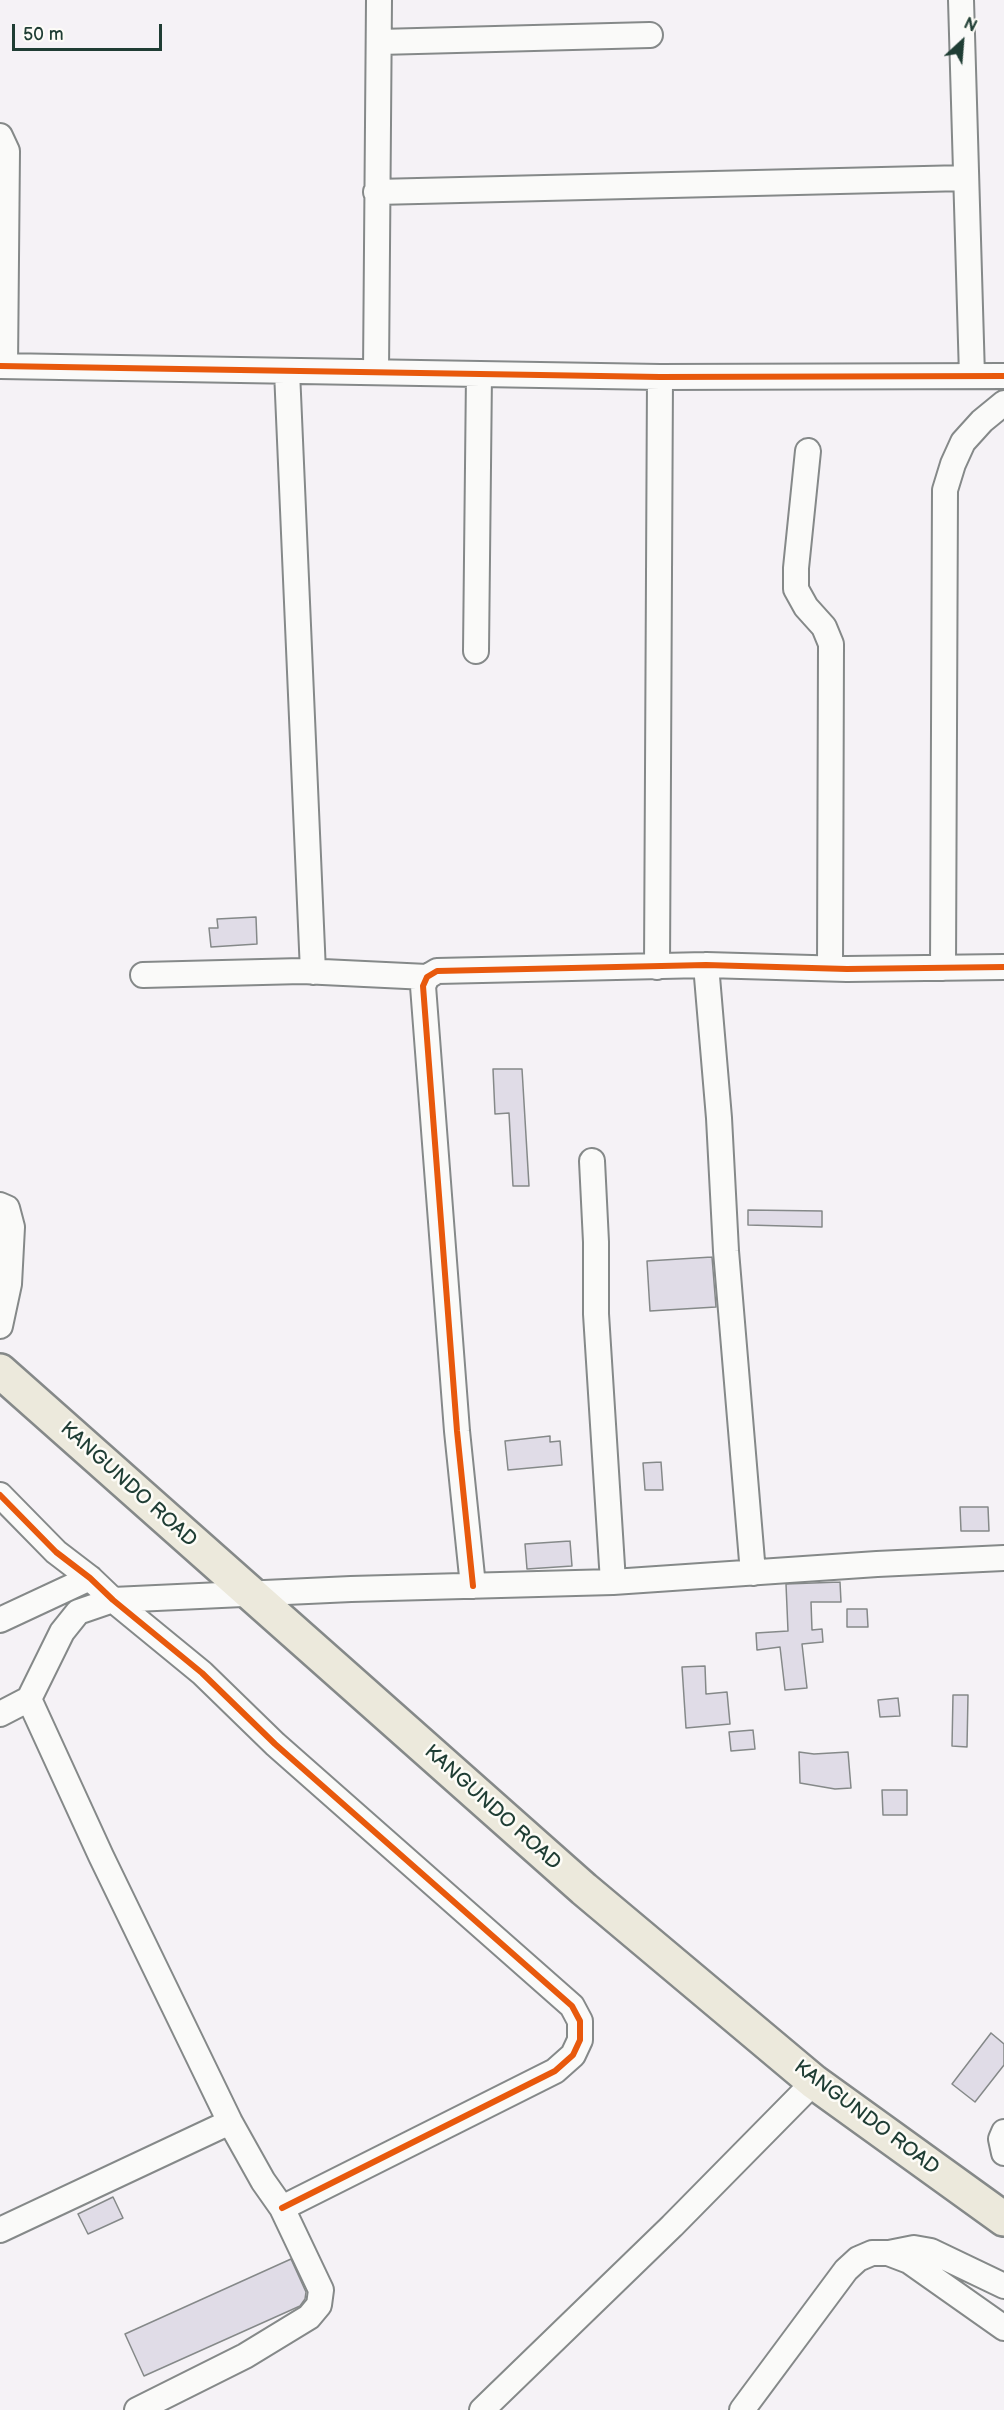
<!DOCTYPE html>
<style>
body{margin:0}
#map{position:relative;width:1004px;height:2410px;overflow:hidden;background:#f5f2f6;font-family:"Balsamiq Sans",sans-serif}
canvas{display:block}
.north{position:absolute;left:932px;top:12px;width:60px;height:60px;-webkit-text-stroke:4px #fdfcf7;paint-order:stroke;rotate:26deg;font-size:16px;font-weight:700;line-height:24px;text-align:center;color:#1f3d34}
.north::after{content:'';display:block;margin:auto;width:21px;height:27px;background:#1f3d34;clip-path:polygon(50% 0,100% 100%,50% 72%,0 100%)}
.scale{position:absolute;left:12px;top:24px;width:150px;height:27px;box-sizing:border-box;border:3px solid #1f3d34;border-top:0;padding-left:8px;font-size:18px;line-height:21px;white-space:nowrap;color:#1f3d34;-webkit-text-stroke:4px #fdfcf7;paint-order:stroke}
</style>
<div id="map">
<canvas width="1004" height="2410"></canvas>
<div class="north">N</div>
<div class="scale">50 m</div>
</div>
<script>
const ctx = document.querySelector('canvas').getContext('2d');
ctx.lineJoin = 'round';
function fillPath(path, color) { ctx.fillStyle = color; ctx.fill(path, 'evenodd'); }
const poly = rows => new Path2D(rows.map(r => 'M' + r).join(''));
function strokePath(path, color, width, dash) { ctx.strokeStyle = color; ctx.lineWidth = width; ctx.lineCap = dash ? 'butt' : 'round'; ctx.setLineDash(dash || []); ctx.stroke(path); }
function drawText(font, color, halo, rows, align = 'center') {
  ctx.font = font + ' "Balsamiq Sans",sans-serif'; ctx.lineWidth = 5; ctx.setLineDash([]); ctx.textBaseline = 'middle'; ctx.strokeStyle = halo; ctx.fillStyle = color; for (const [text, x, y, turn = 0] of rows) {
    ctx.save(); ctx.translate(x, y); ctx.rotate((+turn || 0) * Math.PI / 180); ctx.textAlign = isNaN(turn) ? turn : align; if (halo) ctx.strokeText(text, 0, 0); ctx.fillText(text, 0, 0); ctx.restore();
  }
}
const building = poly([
 [256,917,257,944,211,947,209,928,218,928,217,919,256,917],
 [493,1069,522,1069,529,1186,513,1186,509,1113,495,1114,493,1069],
 [748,1210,822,1211,822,1227,748,1225,748,1210],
 [712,1257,716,1307,650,1311,647,1261,712,1257],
 [550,1436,550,1442,560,1441,562,1465,508,1470,505,1441,550,1436],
 [661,1462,663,1490,645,1490,643,1463,661,1462],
 [960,1507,988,1507,989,1531,961,1531,960,1507],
 [570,1541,572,1566,527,1569,525,1544,570,1541],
 [840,1582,841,1602,811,1602,812,1630,822,1629,823,1642,802,1644,807,1688,785,1690,780,1647,757,1650,756,1633,788,1631,786,1584,840,1582],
 [847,1609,867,1609,868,1627,847,1627,847,1609],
 [705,1666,706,1694,727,1692,730,1724,686,1728,682,1667,705,1666],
 [953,1695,968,1695,967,1747,952,1746,953,1695],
 [898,1698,900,1716,880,1717,878,1700,898,1698],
 [753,1730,755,1749,731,1751,729,1732,753,1730],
 [799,1752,814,1754,848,1752,851,1788,835,1789,800,1783,799,1752],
 [882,1790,907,1790,907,1815,883,1815,882,1790],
 [991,2033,1004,2044,1004,2065,975,2102,952,2084,991,2033],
 [113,2197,123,2218,88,2234,78,2214,113,2197],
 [291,2259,306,2292,305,2299,300,2306,144,2376,125,2334,291,2259]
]);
const minor = poly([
 [961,0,972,376],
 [379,42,650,35],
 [0,136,7,151,5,366],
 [376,192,966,178],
 [0,366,660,377,1004,376],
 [287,371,313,972],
 [376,372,379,0],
 [808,451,796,568,796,589,806,607,824,627,831,644,830,968],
 [476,651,479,374],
 [706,965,719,1118,726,1251,753,1573],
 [657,967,660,377],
 [943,968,945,490,953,464,963,442,982,421,1004,403],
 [143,975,302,971,427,977],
 [592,1161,596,1242,596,1314,613,1582],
 [0,1205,7,1208,12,1227,9,1284,0,1326],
 [0,1495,56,1552,90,1578,113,1600,202,1673,275,1744,572,2006,580,2021,580,2040,573,2055,555,2071,282,2208],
 [473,1586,457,1431,423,986,427,977,437,971,706,965,847,969,1004,967],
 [0,1620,90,1578],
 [29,1699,101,1856,230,2122,263,2181,282,2208,321,2290,319,2305,309,2317,245,2356,137,2410],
 [0,1714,29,1699,62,1632,78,1612,113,1600,351,1589,613,1582,877,1564,1004,1558],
 [1004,2132,1001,2139,1004,2153],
 [0,2230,230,2122],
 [889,2253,914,2248,931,2251,1004,2286],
 [482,2410,672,2226,814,2082],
 [742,2410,846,2270,858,2259,872,2253,888,2253,909,2261,1004,2328]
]);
const highway = poly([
 [0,1371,584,1889,814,2082,1004,2219]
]);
const cycleway = poly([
 [0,366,660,377,1004,376],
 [0,1495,56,1552,90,1578,113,1600,202,1673,275,1744,572,2006,580,2021,580,2040,573,2055,555,2071,282,2208],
 [473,1586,457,1431,423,986,427,977,437,971,706,965,847,969,1004,967]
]);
const streetNames = [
 ["KANGUNDO ROAD",128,1485,42],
 ["KANGUNDO ROAD",492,1808,42],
 ["KANGUNDO ROAD",866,2118,37]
];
fillPath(building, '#e0dce7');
strokePath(building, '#858989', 1.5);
strokePath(minor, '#858989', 28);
strokePath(highway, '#858989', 38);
strokePath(minor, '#fafaf9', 24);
strokePath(highway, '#ece9dc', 33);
strokePath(cycleway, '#e8590c', 6);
drawText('20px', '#1f3d34', '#fdfcf7', streetNames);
</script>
